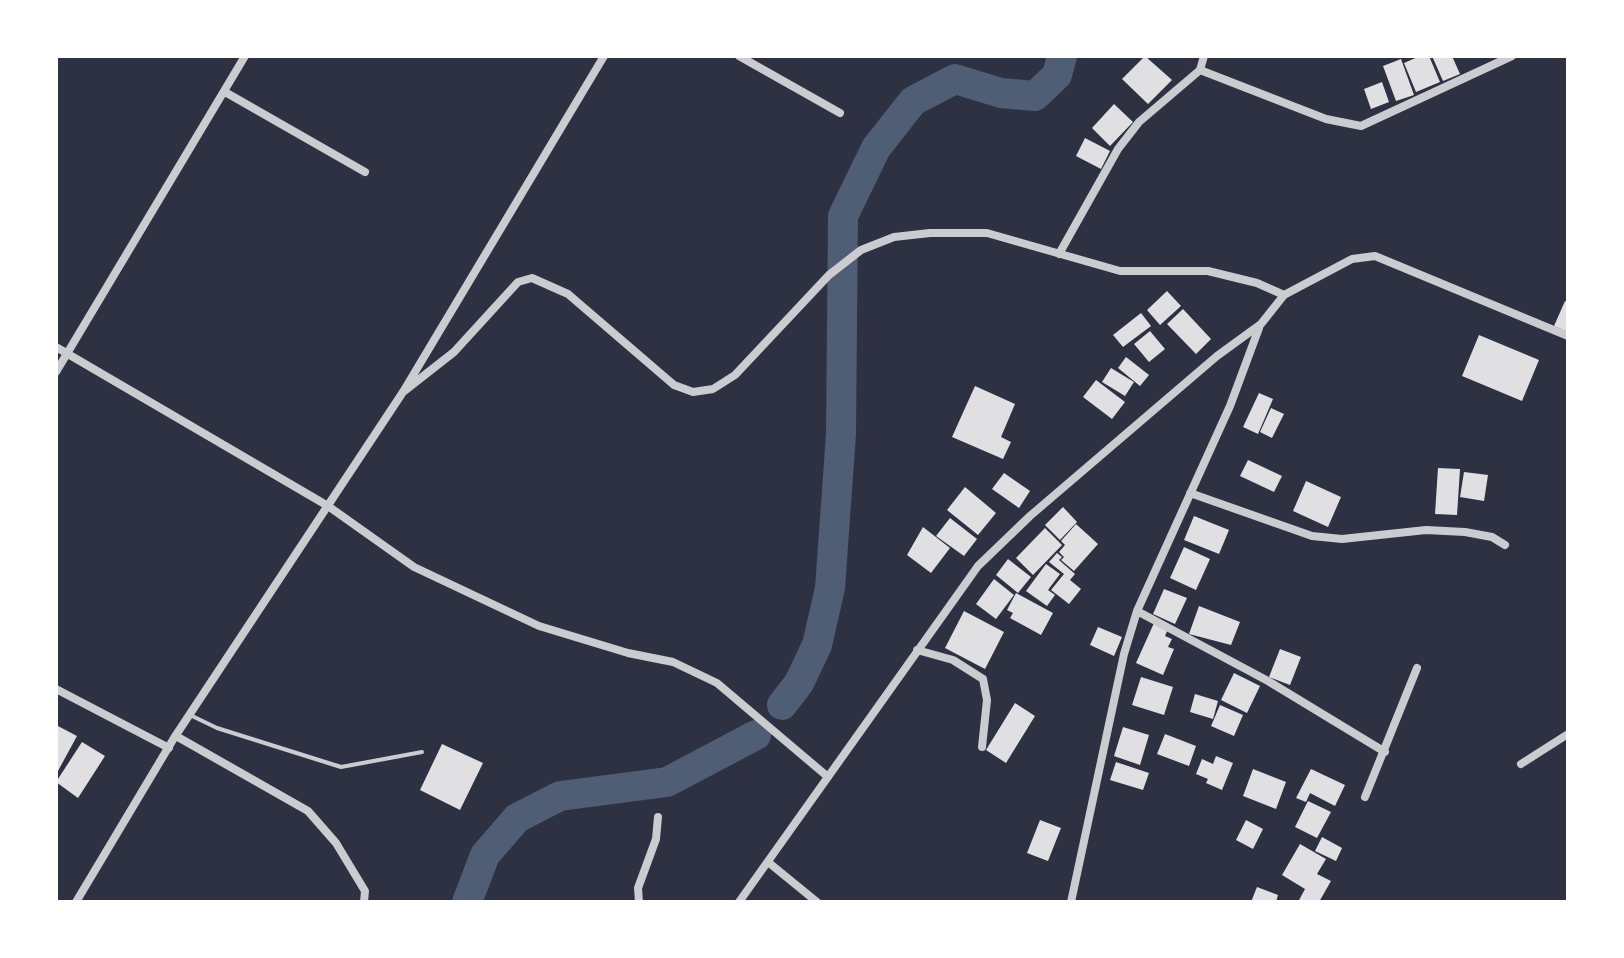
<!DOCTYPE html>
<style>
body{margin:0}
#map{position:relative;width:1624px;height:958px;overflow:hidden;background:#2d3142;font-family:Overpass,sans-serif}
canvas{display:block}
.frame{position:absolute;inset:0;border:58px solid #fff;pointer-events:none}
</style>
<div id="map">
<canvas width="1624" height="958"></canvas>
<div class="frame"></div>
</div>
<script>
const ctx = document.querySelector('canvas').getContext('2d');
ctx.lineJoin = 'round';
const poly = rows => new Path2D(rows.map(r => 'M' + r).join(''));
function strokePath(path, color, width, dash) { ctx.strokeStyle = color; ctx.lineWidth = width; ctx.lineCap = dash ? 'butt' : 'round'; ctx.setLineDash(dash || []); ctx.stroke(path); }
function fillPath(path, color) { ctx.fillStyle = color; ctx.fill(path, 'evenodd'); }
const river = poly([
 [782,705,799,683,817,645,830,588,841,434,843,216,876,148,913,101,955,79,1001,93,1035,96,1057,75,1062,56],
 [467,902,485,855,517,818,560,796,667,782,756,735]
]);
const building = poly([
 [1145,56,1172,80,1148,104,1122,79],
 [1420,56,1429,56,1440,82,1416,92,1404,63],
 [1432,56,1452,56,1460,74,1443,81],
 [1401,59,1414,95,1396,101,1383,66],
 [1382,82,1389,102,1371,109,1364,89],
 [1114,104,1133,122,1110,146,1092,128],
 [1085,138,1110,151,1101,169,1076,156],
 [1167,291,1181,306,1160,325,1147,310],
 [1565,301,1568,302,1568,332,1554,326],
 [1183,309,1211,339,1196,354,1167,324],
 [1141,313,1151,326,1123,347,1113,335],
 [1150,331,1165,349,1149,362,1134,344],
 [1479,335,1539,360,1522,401,1462,376],
 [1126,357,1149,375,1140,386,1118,368],
 [1111,368,1134,382,1125,396,1102,382],
 [1096,380,1125,402,1112,419,1083,397],
 [975,386,1015,404,1001,437,1011,442,1003,459,952,437],
 [1259,393,1273,399,1258,434,1243,427],
 [1271,408,1284,414,1272,438,1260,432],
 [1248,460,1282,476,1274,492,1240,476],
 [1438,468,1460,469,1457,515,1435,514],
 [1464,472,1488,475,1484,501,1460,497],
 [1004,473,1030,491,1019,508,992,489],
 [1306,481,1341,497,1328,527,1293,511],
 [965,487,996,513,978,535,947,510],
 [1063,507,1077,522,1060,540,1045,525],
 [1194,516,1229,530,1219,554,1184,540],
 [950,518,977,539,964,556,936,536],
 [1076,524,1098,544,1074,571,1061,560,1064,557,1059,552,1065,545,1061,541],
 [923,527,950,548,931,573,907,555],
 [1045,528,1062,545,1033,575,1016,558],
 [1184,547,1210,559,1196,590,1170,578],
 [1057,553,1062,557,1059,560,1075,574,1070,580,1081,589,1069,604,1051,590,1064,574,1049,562],
 [1008,559,1031,577,1018,593,996,575],
 [1046,564,1060,574,1048,590,1055,595,1047,606,1026,591],
 [994,579,1014,595,996,619,976,604],
 [1164,589,1187,598,1175,624,1153,614],
 [1016,593,1053,613,1041,635,1010,618,1013,613,1007,610],
 [1199,606,1240,622,1231,645,1189,634],
 [964,611,1004,632,985,669,945,648],
 [1154,623,1168,629,1165,636,1172,639,1168,647,1174,649,1163,675,1136,663],
 [1098,627,1122,637,1114,656,1090,645],
 [1280,649,1301,657,1290,685,1269,677],
 [1234,673,1260,686,1247,713,1221,700],
 [1141,677,1173,687,1164,715,1132,705],
 [1195,694,1218,701,1213,719,1190,712],
 [1015,703,1035,716,1006,763,986,750],
 [1220,705,1243,715,1234,736,1211,726],
 [56,725,77,736,58,771,56,770],
 [1123,727,1149,735,1140,765,1114,756],
 [1165,734,1196,746,1189,766,1157,754],
 [82,742,105,756,78,798,56,782],
 [442,744,483,763,460,810,420,790],
 [1216,756,1233,763,1222,790,1206,783,1208,779,1196,774,1202,759,1213,764],
 [1116,762,1149,773,1143,790,1110,780],
 [1253,769,1286,782,1276,809,1243,796],
 [1311,769,1345,785,1335,806,1310,793,1306,802,1296,798],
 [1308,801,1331,812,1317,838,1295,827],
 [1040,820,1061,828,1048,861,1027,853],
 [1246,820,1263,829,1253,849,1236,840],
 [1322,837,1342,848,1336,861,1315,851],
 [1300,844,1326,859,1317,874,1331,881,1319,902,1298,902,1305,889,1282,875],
 [1257,887,1278,895,1276,902,1251,902]
]);
const service = poly([
 [190,715,217,728,341,767,422,752]
]);
const minor = poly([
 [739,56,840,113],
 [1200,70,1326,119,1361,126,1512,56],
 [225,92,365,172],
 [1059,254,1118,149,1139,122,1200,70,1204,56],
 [56,347,328,506,414,567,539,626,628,653,673,662,717,683,828,777],
 [56,372,245,56],
 [403,392,454,352,518,282,532,278,568,294,674,385,693,392,713,389,735,375,829,275,861,250,894,237,930,233,987,233,1120,271,1208,271,1257,283,1284,295],
 [1190,493,1312,536,1342,539,1426,530,1465,532,1492,537,1505,545],
 [1137,611,1268,681,1385,752],
 [917,650,953,660,983,679,987,700,982,747],
 [56,689,169,748],
 [176,736,308,811,336,843,365,891,364,902],
 [1521,764,1568,734],
 [1365,797,1417,668],
 [768,862,817,902],
 [76,902,174,738,403,392,604,56],
 [639,902,638,888,656,839,658,817],
 [739,902,978,566,1030,516,1217,356,1261,324,1284,295,1352,259,1375,256,1568,336],
 [1071,902,1124,654,1137,611,1230,406,1259,328]
]);
strokePath(river, '#4f5d75', 30);
fillPath(building, '#e0e0e3');
strokePath(service, '#caccd0', 4);
strokePath(minor, '#caccd0', 8);
</script>
